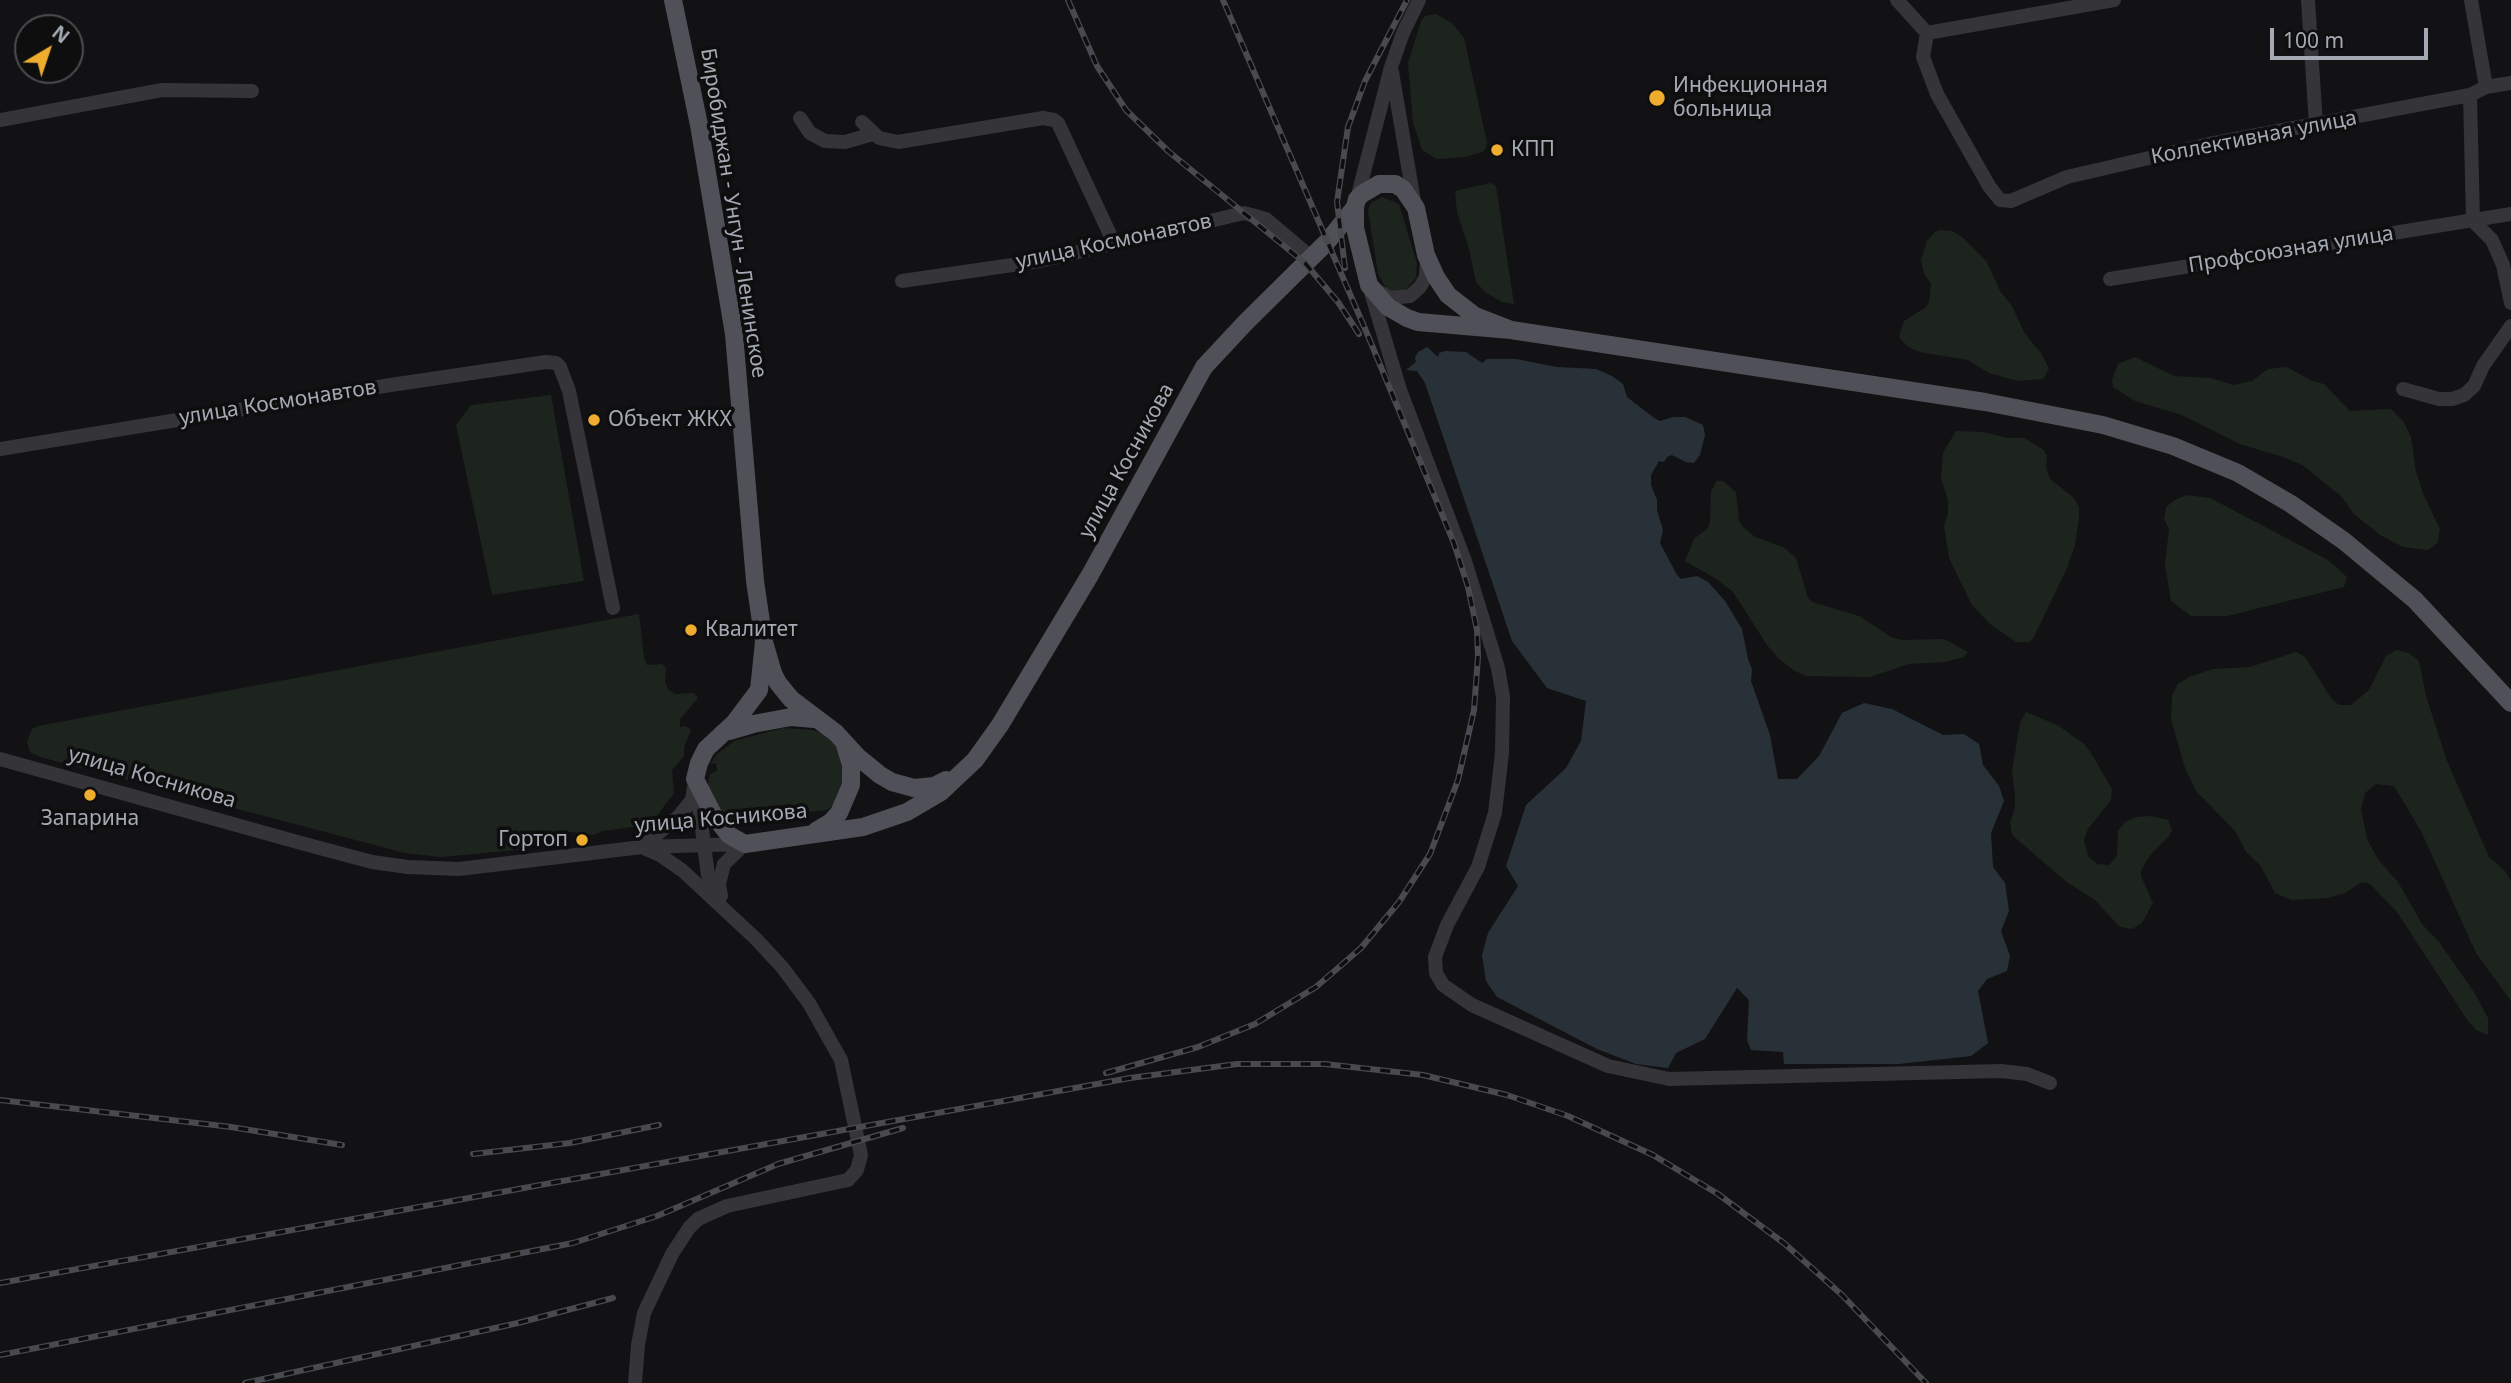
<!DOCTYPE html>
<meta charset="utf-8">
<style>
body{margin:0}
#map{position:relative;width:2511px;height:1383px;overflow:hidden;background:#121214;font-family:"Noto Sans",sans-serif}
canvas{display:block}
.north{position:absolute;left:14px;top:14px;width:70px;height:70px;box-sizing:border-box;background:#0e0e0f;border:2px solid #4a4c51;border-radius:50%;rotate:39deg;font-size:19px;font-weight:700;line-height:28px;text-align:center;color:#a4a9b4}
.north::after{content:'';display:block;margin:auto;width:24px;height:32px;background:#efad2f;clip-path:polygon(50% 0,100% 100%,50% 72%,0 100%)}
.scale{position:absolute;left:2270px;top:28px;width:158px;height:32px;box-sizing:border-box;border:4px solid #a4a9b4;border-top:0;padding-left:9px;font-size:21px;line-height:24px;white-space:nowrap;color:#a4a9b4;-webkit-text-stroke:5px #0e0e0f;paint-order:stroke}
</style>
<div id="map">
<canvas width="2511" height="1383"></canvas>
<div class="north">N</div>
<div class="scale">100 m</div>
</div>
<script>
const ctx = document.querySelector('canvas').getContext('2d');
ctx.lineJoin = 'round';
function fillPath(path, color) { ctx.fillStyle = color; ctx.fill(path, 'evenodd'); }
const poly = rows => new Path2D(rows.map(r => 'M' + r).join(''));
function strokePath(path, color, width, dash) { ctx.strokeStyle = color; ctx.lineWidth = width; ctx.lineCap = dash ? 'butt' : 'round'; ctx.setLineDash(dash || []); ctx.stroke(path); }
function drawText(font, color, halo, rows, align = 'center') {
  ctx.font = font + ' "Noto Sans",sans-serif'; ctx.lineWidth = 7; ctx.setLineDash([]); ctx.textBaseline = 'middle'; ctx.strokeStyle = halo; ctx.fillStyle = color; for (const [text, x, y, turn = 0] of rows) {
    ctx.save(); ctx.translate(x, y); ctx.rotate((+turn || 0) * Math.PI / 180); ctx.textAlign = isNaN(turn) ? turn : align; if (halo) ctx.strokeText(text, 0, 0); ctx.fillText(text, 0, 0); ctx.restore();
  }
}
const green = poly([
 [1436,14,1452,23,1464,38,1487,142,1486,148,1482,152,1465,157,1437,159,1422,150,1413,122,1408,63,1421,21,1425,16],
 [1491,183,1496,186,1514,304,1502,302,1485,292,1476,282,1469,249,1457,212,1455,191],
 [1382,197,1399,204,1417,263,1416,278,1406,289,1392,292,1386,288,1378,274,1368,210,1371,203],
 [1940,230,1952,231,1962,237,1987,262,2000,291,2012,306,2025,334,2041,353,2049,369,2043,379,2018,381,1989,373,1968,360,1920,352,1908,347,1899,337,1904,321,1926,307,1929,302,1931,284,1924,273,1921,260,1927,241,1935,232],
 [2135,357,2174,376,2211,378,2234,385,2252,381,2268,369,2287,367,2312,381,2324,384,2350,411,2391,409,2403,421,2411,437,2416,472,2424,496,2440,529,2438,542,2428,550,2403,547,2380,535,2354,514,2342,497,2304,466,2286,458,2240,444,2182,415,2135,401,2113,387,2112,380,2118,364],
 [551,395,584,581,492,595,456,425,471,405],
 [1956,431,1984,432,2007,438,2024,438,2044,450,2047,456,2046,468,2050,479,2073,497,2079,507,2079,519,2075,545,2067,568,2033,639,2029,642,2016,642,1990,624,1972,605,1949,558,1944,526,1948,514,1948,501,1941,478,1943,453],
 [1717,481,1723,481,1736,492,1739,521,1742,526,1755,537,1783,547,1796,558,1808,598,1812,602,1859,616,1891,637,1902,640,1944,639,1968,652,1964,657,1945,662,1909,664,1870,677,1806,676,1795,671,1779,659,1767,645,1733,592,1718,580,1685,561,1694,539,1708,528,1710,522,1711,491],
 [2186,495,2210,498,2328,560,2347,577,2344,587,2227,616,2191,616,2171,601,2165,564,2169,529,2164,519,2166,507,2175,500],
 [639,614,644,657,647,665,662,664,666,668,665,681,668,689,675,694,694,693,698,698,680,719,680,727,686,726,691,730,684,747,684,756,672,770,674,793,652,822,641,826,602,831,594,835,571,832,543,836,532,846,517,850,441,857,405,853,40,757,30,752,27,742,32,729,38,726],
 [2397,650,2409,653,2419,661,2426,696,2447,761,2489,857,2506,872,2511,882,2511,1001,2476,953,2421,831,2394,786,2376,784,2365,793,2361,809,2367,839,2378,859,2398,882,2422,924,2439,942,2474,992,2488,1018,2488,1035,2476,1030,2468,1021,2397,912,2371,885,2366,882,2360,883,2345,893,2328,898,2291,900,2275,893,2260,865,2246,852,2235,831,2196,791,2185,768,2171,719,2172,695,2178,684,2189,677,2213,669,2250,667,2296,652,2305,657,2331,698,2339,705,2351,705,2369,690,2386,656],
 [2026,712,2059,726,2084,744,2091,753,2112,789,2111,800,2088,829,2084,840,2088,856,2097,864,2109,865,2117,856,2118,831,2125,822,2137,817,2150,816,2168,820,2172,830,2169,836,2151,854,2141,870,2141,876,2153,903,2142,923,2132,929,2120,927,2094,899,2068,883,2012,835,2010,822,2015,808,2015,795,2012,771,2020,723],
 [783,728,813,730,824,734,835,742,842,751,846,774,839,796,831,808,826,810,722,821,707,788,710,774,717,771,716,763,710,764,717,754,734,741]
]);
const water = poly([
 [1427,347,1438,357,1439,353,1445,351,1466,352,1482,363,1487,359,1516,359,1557,367,1596,369,1612,376,1623,384,1627,397,1654,418,1660,421,1673,417,1685,417,1703,425,1705,435,1700,455,1694,463,1686,462,1672,455,1667,457,1664,462,1659,461,1651,475,1651,485,1657,500,1657,510,1663,530,1660,543,1677,575,1681,579,1697,576,1708,582,1725,601,1742,629,1748,659,1752,669,1751,681,1770,735,1778,779,1797,779,1819,756,1842,713,1864,703,1892,709,1943,735,1964,734,1979,744,1983,765,1999,786,2004,801,1991,833,1993,867,2005,883,2009,911,2001,931,2010,956,2007,971,1987,979,1978,991,1988,1043,1971,1056,1899,1064,1784,1064,1783,1052,1751,1050,1747,1040,1749,1000,1737,988,1705,1039,1676,1053,1668,1068,1636,1064,1597,1049,1497,997,1486,981,1482,955,1488,933,1518,886,1506,866,1526,805,1566,768,1581,741,1586,701,1547,688,1512,641,1425,383,1417,371,1406,370,1416,362,1415,358,1418,352]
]);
const minor = poly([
 [1897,0,1927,33,1923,57,1937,94,1989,186,2000,200,2011,201,2067,177,2209,144,2470,95,2486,87,2511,83],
 [2308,0,2316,126],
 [2471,0,2486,87],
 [1927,33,2114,0],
 [1392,72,1415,207],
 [2470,95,2473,221,2492,240,2503,265,2511,303],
 [800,118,810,133,825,141,845,142,873,134],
 [0,120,162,90,252,91],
 [862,122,879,138,898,142,1043,118,1054,120,1058,123,1114,243],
 [1357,199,1391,67,1403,33,1419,0],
 [2110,279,2511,214],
 [902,281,1040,261,1244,213,1266,219,1311,257],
 [1370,289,1400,390,1465,561,1498,668,1503,697,1502,753,1495,813,1478,867,1447,925,1435,957,1436,973,1443,985,1472,1005,1608,1066,1669,1079,2001,1071,2027,1074,2050,1083],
 [1376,290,1390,298,1410,296,1420,287,1426,277,1427,258],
 [2403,389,2439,399,2452,399,2464,395,2474,386,2483,366,2511,326],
 [0,449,384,386,546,362,556,363,560,367,569,391,613,608],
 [0,759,301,843,372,862,408,867,459,869,642,847,745,844],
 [697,791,708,875,719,900],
 [642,847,679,816,692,800,694,787],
 [721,896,719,884,724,864,745,844],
 [635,1383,638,1345,644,1313,672,1254,689,1228,698,1219,727,1206,848,1180,857,1170,861,1155,841,1060,809,1003,782,967,756,939,683,871,660,855,646,849]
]);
const major = poly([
 [673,0,699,125,734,334,755,581,764,642,773,673,778,683,791,699,836,733,858,757,880,775,892,782,914,788,934,786,946,780],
 [1511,330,1475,316,1448,295,1436,277,1426,255,1416,208,1403,189,1395,184,1379,184,1362,194,1357,199,1355,207,1355,228,1369,285,1388,307,1407,318,1418,322,1511,330,1985,402,2103,425,2173,446,2238,473,2291,504,2344,541,2415,600,2511,703],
 [764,642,759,690,735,722,706,749,699,763,695,779,714,816,729,835,745,844,863,827,907,812,941,792,975,760,1000,725,1090,575,1204,367,1246,322,1327,242,1355,207],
 [729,731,753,724,791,717,814,719],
 [816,831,831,822,839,813,851,785,851,765,845,745]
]);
const rail = poly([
 [1068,0,1097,66,1126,110,1168,151,1305,263,1338,302,1359,334],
 [1345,268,1337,202,1348,127,1365,81,1407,0],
 [1106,1073,1198,1047,1255,1024,1316,987,1361,948,1399,902,1430,854,1458,780,1474,710,1478,657,1477,630,1468,587,1454,543,1366,331,1223,0],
 [0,1100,231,1127,342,1145],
 [473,1154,570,1143,659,1125],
 [0,1283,1130,1078,1237,1064,1325,1064,1423,1075,1507,1095,1568,1116,1653,1155,1718,1194,1785,1244,1842,1295,1926,1383],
 [0,1355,573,1243,657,1216,778,1164,903,1128],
 [245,1383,518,1323,613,1298]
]);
const markers = [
 [1657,98,9,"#efad2f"],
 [1497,150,7,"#efad2f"],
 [594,420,7,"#efad2f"],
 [691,630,7,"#efad2f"],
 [90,795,7,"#efad2f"],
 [582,840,7,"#efad2f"]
];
const poiNames = [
 ["Инфекционная",1673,86],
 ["больница",1673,110],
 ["КПП",1511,150],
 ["Объект ЖКХ",608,420],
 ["Квалитет",705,630],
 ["Запарина",90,819,"center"],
 ["Гортоп",568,840,"right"]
];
const streetNames = [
 ["Коллективная улица",2254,138,-11],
 ["Биробиджан - Унгун - Ленинское",733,213,81],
 ["улица Космонавтов",1114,242,-12],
 ["Профсоюзная улица",2291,250,-9],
 ["улица Космонавтов",278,403,-9],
 ["улица Косникова",1127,461,-61],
 ["улица Косникова",152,778,16],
 ["улица Косникова",721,819,-5]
];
fillPath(green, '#1d241e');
fillPath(water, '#293138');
strokePath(minor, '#343439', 14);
strokePath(major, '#505158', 18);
strokePath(rail, '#494a50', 6);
strokePath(rail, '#0e0e0f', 3.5, [10]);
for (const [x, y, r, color] of markers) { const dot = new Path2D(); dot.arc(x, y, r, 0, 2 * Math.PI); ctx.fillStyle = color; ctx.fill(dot); strokePath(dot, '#0e0e0f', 2.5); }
drawText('21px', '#a4a9b4', '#0e0e0f', poiNames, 'left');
drawText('21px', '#a4a9b4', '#0e0e0f', streetNames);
</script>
